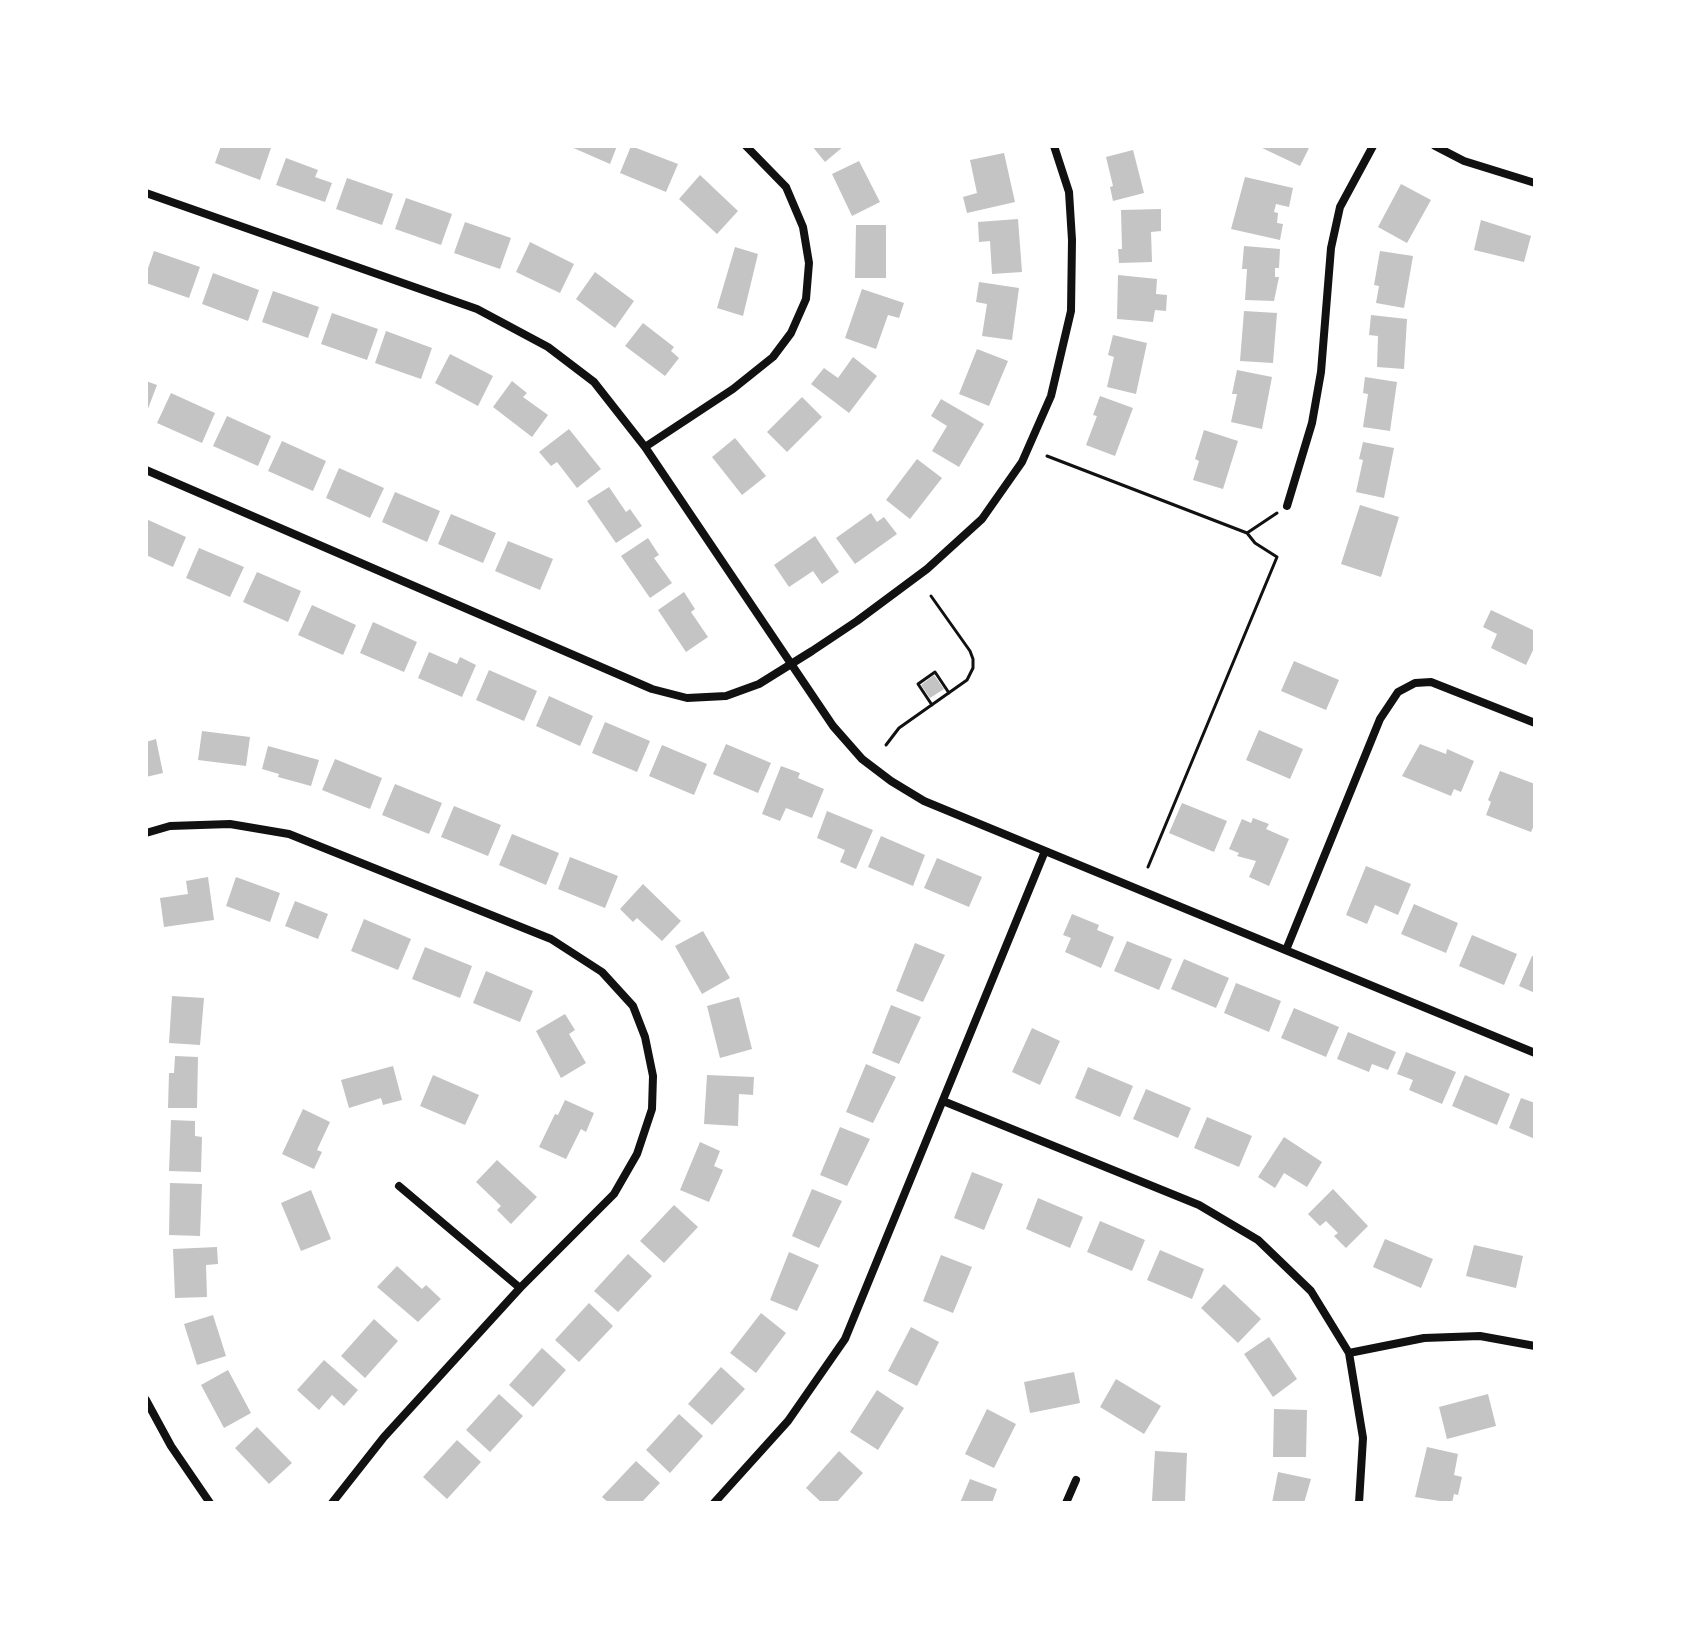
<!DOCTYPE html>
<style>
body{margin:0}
#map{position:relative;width:1681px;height:1649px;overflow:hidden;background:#fff;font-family:"PT Sans",sans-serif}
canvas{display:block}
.frame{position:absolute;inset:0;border:148px solid #fff;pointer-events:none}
</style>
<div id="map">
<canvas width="1681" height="1649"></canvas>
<div class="frame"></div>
</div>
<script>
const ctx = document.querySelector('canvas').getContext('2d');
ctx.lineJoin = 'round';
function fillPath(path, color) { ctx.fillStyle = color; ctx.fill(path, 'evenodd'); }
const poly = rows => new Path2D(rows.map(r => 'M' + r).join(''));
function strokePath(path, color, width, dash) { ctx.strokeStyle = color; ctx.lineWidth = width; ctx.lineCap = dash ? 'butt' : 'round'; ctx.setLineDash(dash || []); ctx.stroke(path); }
const building = poly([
 [221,146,264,146,271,148,260,180,215,163],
 [569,146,617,146,610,164],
 [631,146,678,164,666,192,620,173],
 [812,146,844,146,825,162],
 [1258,146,1310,146,1300,166],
 [1133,150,1144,193,1113,201,1110,187,1113,186,1106,157],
 [1004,153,1015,202,967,213,963,197,977,193,970,160],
 [286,158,318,170,315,177,332,183,325,202,276,185],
 [859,161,880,202,852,216,832,174],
 [700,175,738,211,717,234,679,199],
 [1245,177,1293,188,1289,207,1276,204,1274,212,1278,213,1277,223,1283,224,1280,240,1231,229],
 [347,178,393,194,382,225,336,209],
 [1401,184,1431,200,1407,243,1378,227],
 [406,198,452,214,441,245,395,229],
 [1161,209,1161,231,1151,232,1152,262,1119,263,1118,249,1122,249,1121,210],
 [1018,219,1022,272,992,274,990,241,979,242,978,222],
 [1481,220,1531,236,1524,262,1474,250],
 [465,222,511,238,500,269,454,253],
 [856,225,886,225,886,278,855,278],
 [530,242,574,264,560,293,516,272],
 [1244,246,1280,249,1279,268,1275,268,1275,277,1279,277,1274,301,1245,300,1247,269,1242,269],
 [735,247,758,254,743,316,717,308],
 [154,251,200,267,189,298,146,283,146,274],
 [1380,251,1413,256,1404,308,1376,303,1379,286,1374,285],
 [595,272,634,301,615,328,576,299],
 [213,273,259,290,248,321,202,304],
 [1118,275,1157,279,1156,294,1167,295,1166,311,1155,310,1153,322,1117,319],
 [979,282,1019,288,1012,340,982,336,987,304,976,302],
 [862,289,904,303,899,318,888,315,876,349,845,338],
 [273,291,319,307,308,338,262,322],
 [1244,311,1277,313,1273,363,1240,361],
 [332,313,378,329,367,360,321,344],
 [1371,315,1407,319,1404,369,1377,367,1378,336,1369,335],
 [643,323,674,347,671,351,679,358,665,376,625,346],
 [386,331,432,348,421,379,375,363],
 [1113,335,1147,343,1136,394,1107,387,1114,357,1108,355],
 [977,349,1008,361,989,406,959,394],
 [450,354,493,376,478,406,435,383],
 [853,357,877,376,849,413,811,384,824,368,838,378],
 [1237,370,1272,377,1262,429,1231,422,1237,394,1232,394],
 [1365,377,1397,382,1390,431,1363,427,1368,394,1363,393],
 [146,381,157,385,146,414],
 [512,381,527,393,523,397,548,415,532,437,493,407],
 [171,393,215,413,202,443,157,423],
 [1100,396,1133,408,1115,456,1086,445,1097,416,1093,415],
 [802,397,822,417,787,452,767,432],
 [941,399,984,424,959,467,932,451,947,426,931,416],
 [227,416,271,436,258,466,213,446],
 [569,429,601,469,577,488,557,462,551,466,539,452],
 [1204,430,1238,441,1223,489,1193,480,1199,461,1195,459],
 [735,438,766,476,742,495,712,457],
 [282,441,326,461,313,491,268,471],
 [1363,442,1394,448,1384,498,1356,492,1363,460,1359,459],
 [917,459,942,478,910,519,886,500],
 [339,468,384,488,370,518,326,498],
 [609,487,626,512,630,509,642,526,616,543,587,501],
 [395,492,440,511,427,542,382,522],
 [1360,505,1399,517,1381,577,1341,564],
 [871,513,877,522,884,517,897,534,855,564,836,538],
 [451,514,496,533,483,563,438,544],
 [146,519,186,537,173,567,146,555],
 [815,536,839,572,822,584,813,571,789,587,774,565],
 [648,538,659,555,654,558,672,583,650,598,621,556],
 [508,541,553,559,540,590,495,571],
 [199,548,244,567,230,597,186,578],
 [257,572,301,591,288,622,243,602],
 [684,592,695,609,691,612,708,637,686,652,658,610],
 [312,605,356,625,343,655,298,635],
 [1491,610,1535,631,1535,646,1526,665,1491,648,1497,634,1483,627],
 [373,622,417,642,404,672,360,653],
 [429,652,457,664,460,657,476,665,462,697,418,678],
 [1294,661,1339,680,1326,710,1281,691],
 [489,670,537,691,524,721,476,700],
 [934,675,944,689,930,698,921,685],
 [549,696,593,716,580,746,536,726],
 [605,722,650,741,637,772,592,753],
 [1259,730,1303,749,1290,779,1246,760],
 [202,731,250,737,246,766,198,760],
 [156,739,163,773,146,777,146,742],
 [726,744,771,763,758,793,713,774],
 [1420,744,1446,754,1447,749,1474,761,1461,792,1454,789,1451,796,1402,776],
 [662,745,707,764,694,795,649,776],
 [268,746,319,760,311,786,278,777,279,774,262,769],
 [335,759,382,778,370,809,322,790],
 [781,766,800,773,798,778,824,789,812,818,786,808,780,821,762,814],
 [1500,771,1535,784,1535,823,1531,832,1486,815,1491,802,1488,800],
 [395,784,442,803,429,834,382,815],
 [1182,803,1227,821,1214,852,1169,833],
 [454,806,501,825,488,856,441,837],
 [827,811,873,830,856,869,840,862,845,850,817,838],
 [1253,818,1269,824,1266,829,1289,839,1269,886,1249,877,1256,861,1237,856,1239,853,1229,849,1242,819,1251,823],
 [512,834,559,853,546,885,499,865],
 [881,836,925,855,913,886,868,867],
 [570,857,618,876,605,908,558,889],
 [937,858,982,877,969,907,924,888],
 [1366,866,1411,884,1398,915,1375,905,1367,924,1346,915],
 [208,877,214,920,164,927,160,898,188,894,186,881],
 [236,877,280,893,270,922,226,906],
 [643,884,681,921,662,941,637,918,633,922,620,909],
 [295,901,328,914,318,939,285,926],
 [1414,904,1458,923,1446,953,1401,934],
 [1072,914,1099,925,1097,930,1114,937,1101,968,1065,952,1071,938,1063,935],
 [364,919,411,939,398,970,351,951],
 [703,931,730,978,702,994,675,946],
 [1472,935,1517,954,1504,985,1459,966],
 [1127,941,1172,959,1159,990,1114,971],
 [915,943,945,955,923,1002,896,991],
 [425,947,472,966,460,998,412,979],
 [1532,956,1535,957,1535,993,1519,986],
 [1184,959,1229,978,1216,1008,1171,989],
 [486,971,533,991,520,1022,473,1003],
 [1236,983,1281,1001,1269,1032,1224,1013],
 [172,996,204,998,200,1045,169,1043],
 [739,997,752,1049,720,1058,707,1006],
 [891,1005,921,1017,899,1064,872,1053],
 [1294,1008,1339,1027,1326,1057,1281,1038],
 [565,1014,575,1030,569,1034,586,1063,561,1078,536,1031],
 [1032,1028,1060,1041,1040,1085,1012,1072],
 [1348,1032,1396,1052,1388,1070,1372,1064,1369,1072,1337,1059],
 [1406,1052,1456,1072,1442,1104,1409,1090,1413,1080,1397,1074],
 [175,1056,198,1057,197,1108,168,1108,169,1073,174,1073],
 [866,1064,896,1077,873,1123,846,1112],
 [393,1066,402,1100,383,1105,381,1098,349,1108,341,1080],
 [1088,1067,1133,1086,1120,1117,1075,1098],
 [433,1075,479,1095,465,1125,420,1106],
 [707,1075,754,1077,753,1095,739,1094,738,1126,704,1124],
 [1465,1075,1510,1094,1497,1125,1452,1106],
 [1146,1089,1191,1108,1178,1138,1133,1119],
 [1521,1098,1535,1103,1535,1139,1509,1128],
 [565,1100,594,1113,586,1132,581,1129,566,1159,539,1147,555,1114,558,1115],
 [303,1109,330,1122,317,1150,322,1152,314,1169,282,1154],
 [1207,1117,1252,1136,1239,1167,1194,1148],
 [171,1120,195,1121,195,1136,202,1137,201,1172,169,1171],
 [840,1127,870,1139,847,1186,820,1175],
 [1284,1137,1322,1162,1307,1187,1284,1173,1275,1188,1258,1177],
 [700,1142,720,1151,714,1166,723,1170,709,1202,680,1190],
 [497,1160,537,1197,511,1224,497,1210,501,1206,476,1182],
 [972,1172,1003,1184,984,1230,954,1218],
 [170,1183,202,1184,200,1236,169,1235],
 [812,1189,842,1201,819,1248,792,1236],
 [1333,1189,1368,1226,1346,1248,1334,1236,1338,1233,1326,1221,1320,1226,1308,1214],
 [311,1190,331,1239,301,1251,281,1203],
 [1038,1198,1083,1217,1070,1248,1026,1229],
 [674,1205,698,1227,664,1263,640,1241],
 [1100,1221,1145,1240,1132,1271,1087,1252],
 [1385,1239,1433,1259,1421,1288,1373,1267],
 [1474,1245,1523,1256,1516,1288,1466,1276],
 [217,1247,218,1264,206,1265,207,1297,175,1298,173,1249],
 [1160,1250,1204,1269,1192,1299,1147,1280],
 [789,1252,819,1265,797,1311,770,1300],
 [628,1254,652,1276,618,1312,594,1291],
 [941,1255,972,1267,953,1313,923,1301],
 [397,1266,422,1289,426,1285,441,1299,418,1322,377,1287],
 [1224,1284,1261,1319,1238,1343,1201,1308],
 [589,1303,613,1326,579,1362,555,1340],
 [761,1313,786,1333,756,1373,730,1353],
 [213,1315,226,1356,197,1365,184,1324],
 [374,1319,398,1341,365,1378,341,1356],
 [911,1327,939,1342,917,1386,888,1371],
 [1269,1337,1297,1379,1273,1397,1244,1354],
 [542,1348,566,1370,533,1407,509,1385],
 [324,1360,358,1390,344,1406,332,1395,319,1410,297,1390],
 [721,1367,745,1389,712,1425,688,1404],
 [228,1370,251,1413,224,1428,201,1385],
 [1074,1372,1080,1403,1030,1413,1024,1382],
 [1116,1379,1161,1406,1144,1434,1100,1407],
 [877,1390,904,1408,878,1450,850,1432],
 [499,1394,523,1416,490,1452,466,1430],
 [1488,1394,1496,1426,1447,1439,1439,1407],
 [987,1409,1016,1424,994,1468,965,1454],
 [1274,1409,1307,1410,1306,1457,1273,1457],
 [679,1414,703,1436,670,1473,646,1450],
 [257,1427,292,1463,269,1484,235,1448],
 [457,1440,481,1462,447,1499,423,1477],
 [1427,1447,1458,1454,1454,1475,1462,1477,1458,1495,1454,1494,1452,1503,1415,1497],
 [839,1451,863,1473,836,1503,822,1503,806,1488],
 [1155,1451,1187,1453,1185,1502,1152,1501],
 [636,1461,660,1483,641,1503,609,1503,602,1497],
 [1278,1472,1311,1479,1304,1503,1272,1503],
 [970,1479,997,1489,992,1503,960,1503]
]);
const path = poly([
 [1047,456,1247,533,1255,543,1277,557,1148,867],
 [1247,533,1277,513],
 [932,705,918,684,935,672,949,693],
 [886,745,899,728,967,680,973,668,973,659,970,651,931,596]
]);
const minor = poly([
 [1435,146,1464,161,1535,183],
 [146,193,477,309,548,347,594,382,645,447,833,726,862,759,891,781,924,801,1535,1053],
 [645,447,733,389,773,357,791,333,806,299,809,263,803,227,786,187,746,146],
 [146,470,652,689,687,698,726,696,759,684,812,651,857,621,927,569,982,519,1022,462,1051,396,1071,311,1072,240,1069,192,1054,146],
 [1287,506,1312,423,1321,372,1331,248,1340,207,1373,146],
 [146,833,170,826,230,824,289,834,551,939,602,972,633,1006,645,1037,653,1076,652,1109,637,1154,614,1194,520,1288,384,1437,332,1503],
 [1286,950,1380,719,1398,692,1415,683,1431,682,1535,723],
 [943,1101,1199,1205,1258,1240,1311,1291,1349,1353,1363,1438,1359,1503],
 [399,1186,520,1288],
 [1349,1353,1424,1338,1480,1336,1535,1346],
 [146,1400,171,1446,210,1503],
 [714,1503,788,1421,845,1339,1045,851],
 [1066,1503,1076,1480]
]);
fillPath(building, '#c4c4c4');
strokePath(path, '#111', 3);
strokePath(minor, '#111', 8);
</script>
